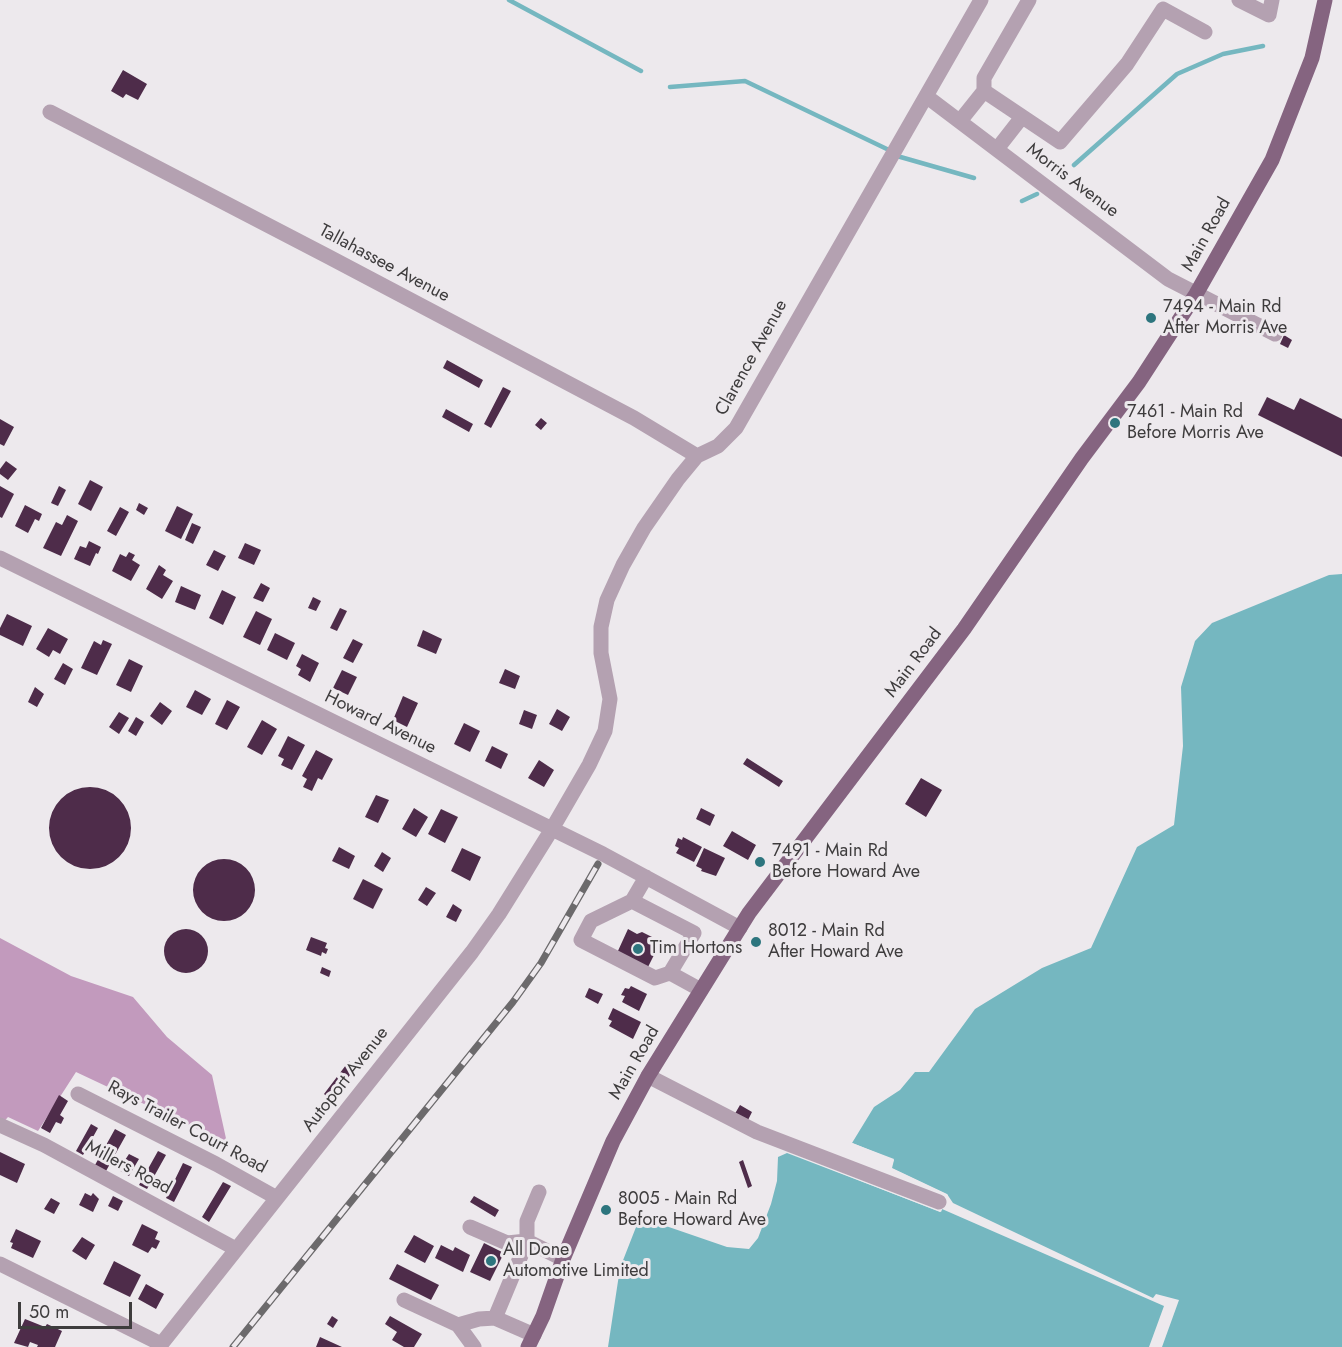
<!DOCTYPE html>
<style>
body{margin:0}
#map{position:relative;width:1342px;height:1347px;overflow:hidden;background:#ede9ed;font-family:Jost,sans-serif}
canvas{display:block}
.scale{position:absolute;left:18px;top:1302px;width:114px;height:27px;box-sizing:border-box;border:3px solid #3e3c3d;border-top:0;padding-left:8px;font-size:18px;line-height:21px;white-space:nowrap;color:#3e3c3d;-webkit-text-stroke:4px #ede9ed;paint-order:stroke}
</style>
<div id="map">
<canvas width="1342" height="1347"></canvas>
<div class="scale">50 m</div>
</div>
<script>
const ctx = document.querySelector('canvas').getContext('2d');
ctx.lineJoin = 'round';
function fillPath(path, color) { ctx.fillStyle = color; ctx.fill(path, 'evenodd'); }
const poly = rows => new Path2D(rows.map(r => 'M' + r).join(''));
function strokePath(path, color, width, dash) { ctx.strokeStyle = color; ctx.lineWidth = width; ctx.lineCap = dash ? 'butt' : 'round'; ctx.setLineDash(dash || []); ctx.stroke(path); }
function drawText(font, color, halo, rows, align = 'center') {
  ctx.font = font + ' Jost,sans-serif'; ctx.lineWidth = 6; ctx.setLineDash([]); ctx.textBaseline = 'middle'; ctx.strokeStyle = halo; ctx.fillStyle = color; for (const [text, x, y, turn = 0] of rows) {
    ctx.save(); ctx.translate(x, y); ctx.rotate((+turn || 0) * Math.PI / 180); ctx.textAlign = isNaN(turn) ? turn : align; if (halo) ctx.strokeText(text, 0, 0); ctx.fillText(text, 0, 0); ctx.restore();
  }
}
const forest = poly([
 [0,938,71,976,133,997,167,1037,212,1075,227,1143,76,1072,38,1131,8,1117,0,1126]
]);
const water = poly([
 [1342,574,1342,1347,608,1347,620,1268,638,1222,663,1225,727,1247,749,1249,758,1238,771,1204,777,1181,778,1157,787,1153,941,1212,948,1195,891,1168,894,1159,852,1143,874,1107,900,1090,915,1072,929,1072,975,1009,1042,968,1091,948,1137,847,1174,825,1183,746,1181,687,1195,641,1212,623,1329,575]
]);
const pier = poly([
 [850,1142,894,1160,892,1168,947,1194,953,1203,1153,1298,1156,1294,1179,1300,1162,1347,1149,1347,1164,1306,942,1209,940,1212,802,1158,803,1156,939,1208,944,1196,890,1170,888,1167,891,1161,851,1146]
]);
const stream = poly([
 [509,0,641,71],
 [670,87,745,81,891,151],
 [897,156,974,178],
 [1074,165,1177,74,1223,54,1263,46],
 [1022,201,1037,194]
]);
const building = poly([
 [123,70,147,84,138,100,126,94,123,98,111,91],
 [1284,335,1292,340,1288,348,1280,344],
 [447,360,483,380,479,388,443,368],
 [503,387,511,391,491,428,484,424],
 [1267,397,1294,410,1300,398,1342,419,1342,457,1258,415],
 [446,409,473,424,469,432,442,417],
 [541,418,547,423,541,430,535,425],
 [0,419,14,427,4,446,0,444],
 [6,461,17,469,8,480,0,474,0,469],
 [90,480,103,487,91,511,78,504],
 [0,486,14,494,2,518,0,517],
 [59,486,66,490,58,506,51,503],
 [139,503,148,508,144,515,136,510],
 [25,505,42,514,39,521,35,519,28,533,15,526],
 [177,506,193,514,181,539,165,531],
 [120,507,129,512,116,536,107,531],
 [67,515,78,521,61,556,43,548,56,522,62,525],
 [192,523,201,527,193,544,185,540],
 [89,541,101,547,98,554,96,553,90,566,74,559,80,546,86,548],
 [245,543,261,550,254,565,238,558],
 [214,550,226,556,218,571,206,565],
 [129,552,135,555,132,560,140,565,131,581,112,571,120,554,126,557],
 [159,565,166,570,163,575,173,581,162,599,146,589],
 [261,583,270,588,263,602,253,598],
 [181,586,201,595,195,610,175,602],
 [222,590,236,597,223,625,209,618],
 [313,597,321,601,316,611,308,608],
 [340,608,347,611,337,631,330,628],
 [256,611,272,619,260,645,243,637],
 [7,614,32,626,23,646,0,635,0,628],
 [48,628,68,639,60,654,53,650,49,657,36,649],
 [423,630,442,639,436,654,417,646],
 [275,633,295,643,287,660,267,650],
 [353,639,363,644,353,663,343,658],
 [103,640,112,644,97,675,81,668,94,641,101,645],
 [302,654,319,663,310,682,298,675,301,669,296,666],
 [129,659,143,666,131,692,116,685],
 [63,663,73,669,65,685,54,679],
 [505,669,520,676,515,689,499,683],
 [342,670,357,677,348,695,333,688],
 [35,687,44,694,37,707,28,702],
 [195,690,211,699,202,715,186,707],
 [403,696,418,703,407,727,393,720],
 [227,700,240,707,227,730,215,724],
 [160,702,172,711,162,725,150,716],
 [557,709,570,717,562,731,549,724],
 [524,710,537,715,532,729,519,724],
 [119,712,129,718,119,734,109,727],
 [136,717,144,722,136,736,128,731],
 [262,720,277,729,262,755,247,747],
 [464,723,480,731,470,752,454,744],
 [288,736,305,745,292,770,281,765,284,759,278,756],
 [492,746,508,754,501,769,485,761],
 [316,750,333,759,322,780,318,778,312,791,303,787,307,779,302,776],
 [747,758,783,781,779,787,743,764],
 [539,760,554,770,544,787,528,778],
 [921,778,942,790,926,817,905,804],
 '49 828a41 41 0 1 1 82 0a41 41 0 1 1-82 0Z',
 [376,795,389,800,378,823,365,817],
 [414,808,428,817,416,837,402,829],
 [701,808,715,815,710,826,696,819],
 [441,809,458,817,445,843,428,834],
 [732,831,756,845,748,860,723,846],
 [683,837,702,847,694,862,676,853,679,848,675,846,678,838,682,840],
 [339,847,355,856,349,869,332,861],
 [462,848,481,857,470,881,451,871],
 [704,848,725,858,716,876,701,871,702,869,696,866],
 [382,852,391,858,383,872,374,866],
 '193 890a31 31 0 1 1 62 0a31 31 0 1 1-62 0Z',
 [363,879,383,889,373,909,353,899],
 [426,887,436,893,427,906,418,900],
 [453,904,462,910,456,922,446,917],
 '164 951a22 22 0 1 1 44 0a22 22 0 1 1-44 0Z',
 [628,929,637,934,642,932,658,940,659,945,647,969,617,953],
 [311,937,327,943,325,948,328,949,326,954,322,952,321,956,306,950],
 [322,967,331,971,329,977,320,973],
 [631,986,647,994,639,1011,622,1002,625,996,621,995,625,988,629,989],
 [589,988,603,994,598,1004,585,997],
 [613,1008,641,1022,633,1039,609,1026,612,1021,608,1019],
 [349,1061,356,1067,331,1100,324,1094],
 [59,1095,68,1101,60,1115,64,1118,61,1124,56,1122,50,1133,41,1128],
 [740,1105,752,1112,746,1124,733,1117],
 [91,1124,98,1128,83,1155,76,1151],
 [115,1129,126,1135,106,1171,95,1165],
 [158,1151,166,1155,147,1189,139,1185],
 [0,1152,25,1164,17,1183,0,1175],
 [129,1154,139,1159,129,1176,112,1166,117,1159,123,1163],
 [743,1160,752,1186,748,1188,739,1162],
 [183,1163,192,1167,174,1202,166,1198],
 [223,1182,231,1186,209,1222,202,1217],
 [85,1193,91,1196,93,1193,99,1199,93,1212,79,1205],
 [113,1196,123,1201,118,1211,108,1206],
 [474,1196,499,1210,495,1217,470,1202],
 [51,1198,60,1203,54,1214,44,1209],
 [142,1224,158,1232,155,1239,160,1241,156,1249,152,1247,148,1253,132,1245],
 [16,1229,41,1241,33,1258,11,1248,13,1243,10,1242],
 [414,1235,434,1246,425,1263,404,1252],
 [82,1237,95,1245,86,1260,72,1251],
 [484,1243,504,1253,490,1281,470,1272],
 [441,1245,453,1251,455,1247,470,1255,463,1272,435,1258],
 [114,1261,141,1275,130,1297,103,1284],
 [397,1264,439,1285,431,1300,389,1279],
 [146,1284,164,1294,156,1309,138,1299],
 [332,1316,338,1320,333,1328,327,1324],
 [390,1316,422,1334,414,1347,404,1347,392,1340,397,1332,385,1324],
 [25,1319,45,1327,47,1324,62,1331,55,1347,37,1347,38,1345,30,1342,28,1347,14,1343],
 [320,1337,342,1347,316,1347]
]);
const minor = poly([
 [1029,0,984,78,984,91,1060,142,1127,64,1163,9,1205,32],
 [1239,0,1269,15,1272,0],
 [926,96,1168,279,1275,334],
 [50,112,329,257,634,418,697,456],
 [960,121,984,91],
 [997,149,1022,117],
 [0,558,603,854,740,928],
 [632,901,694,933,670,973,655,978,581,940,591,921,632,901,646,877],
 [670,973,701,990],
 [648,1076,757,1132,939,1202],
 [78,1094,216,1164,277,1198],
 [0,1125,44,1145,236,1249],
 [470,1227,507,1243,527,1241,563,1259],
 [0,1264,161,1344],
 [404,1300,458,1325,474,1347],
 [458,1325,479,1319,495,1318],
 [534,1335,495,1318,527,1241,527,1221,539,1192],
 [159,1347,472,952,499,914,552,829,589,765,605,731,610,699,601,653,601,627,607,600,623,565,644,528,678,479,697,456,718,446,736,428,981,0]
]);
const major = poly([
 [528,1347,543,1316,563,1259,613,1141,648,1076,749,913,964,629,1082,458,1139,382,1196,294,1272,160,1312,58,1325,0]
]);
const rail = poly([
 [233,1347,513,1002,541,963,598,864]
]);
const markers = [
 [1151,318,6,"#2d757e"],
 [1115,423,6,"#2d757e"],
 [760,862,6,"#2d757e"],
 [756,942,6,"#2d757e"],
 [638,949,6,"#2d757e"],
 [606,1210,6,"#2d757e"],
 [491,1261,6,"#2d757e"]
];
const streetNames = [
 ["Morris Avenue",1072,181,37],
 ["Main Road",1207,235,-61],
 ["Tallahassee Avenue",384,264,28],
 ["Clarence Avenue",752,358,-61],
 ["Main Road",914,663,-53],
 ["Howard Avenue",380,723,26],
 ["Main Road",635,1063,-60],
 ["Autoport Avenue",346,1080,-52],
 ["Rays Trailer Court Road",187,1128,28],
 ["Millers Road",128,1168,28]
];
const poiNames = [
 ["7494 - Main Rd",1163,308],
 ["After Morris Ave",1163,329],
 ["7461 - Main Rd",1127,413],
 ["Before Morris Ave",1127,434],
 ["7491 - Main Rd",772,852],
 ["Before Howard Ave",772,873],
 ["8012 - Main Rd",768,932],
 ["After Howard Ave",768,953],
 ["Tim Hortons",650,949],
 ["8005 - Main Rd",618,1200],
 ["Before Howard Ave",618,1221],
 ["All Done",503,1251],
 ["Automotive Limited",503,1272]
];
fillPath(forest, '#c29abd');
fillPath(water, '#75b7c0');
fillPath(pier, '#ede9ed');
strokePath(stream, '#75b7c0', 4.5);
fillPath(building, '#4e2c4a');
strokePath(minor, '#b4a1b1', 15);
strokePath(major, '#856480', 15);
strokePath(rail, '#6c6a6c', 7);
strokePath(rail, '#ede9ed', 4.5, [14]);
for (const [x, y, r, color] of markers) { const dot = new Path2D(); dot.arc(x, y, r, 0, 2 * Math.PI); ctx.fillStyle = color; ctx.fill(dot); strokePath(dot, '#ede9ed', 2); }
drawText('18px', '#3e3c3d', '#ede9ed', streetNames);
drawText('18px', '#3e3c3d', '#ede9ed', poiNames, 'left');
</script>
